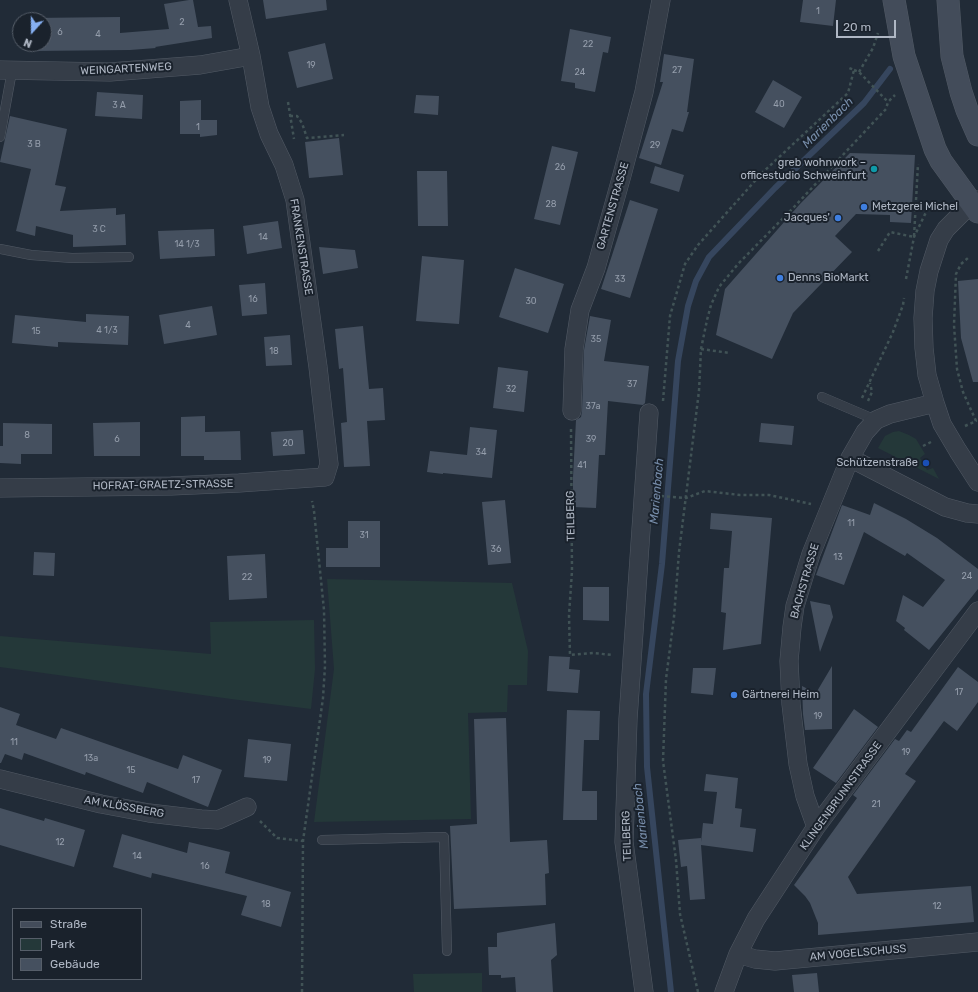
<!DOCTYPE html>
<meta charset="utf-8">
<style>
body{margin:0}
#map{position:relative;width:978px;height:992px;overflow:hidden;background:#212b37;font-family:Rubik,sans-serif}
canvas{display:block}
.legend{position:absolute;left:12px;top:908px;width:130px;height:72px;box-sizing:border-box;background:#1a222c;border:1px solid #565e69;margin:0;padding:5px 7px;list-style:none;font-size:12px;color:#afb7c4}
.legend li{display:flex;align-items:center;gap:8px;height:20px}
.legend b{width:20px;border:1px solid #565e69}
.north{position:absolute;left:12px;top:12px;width:40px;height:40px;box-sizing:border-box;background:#1a222c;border:1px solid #565e69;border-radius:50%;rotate:201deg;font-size:11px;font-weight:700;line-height:16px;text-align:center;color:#afb7c4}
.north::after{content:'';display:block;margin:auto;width:14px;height:18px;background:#86b0f3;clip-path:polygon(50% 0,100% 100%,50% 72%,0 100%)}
.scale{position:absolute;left:836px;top:20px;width:60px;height:18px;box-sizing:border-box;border:2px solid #afb7c4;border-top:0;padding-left:5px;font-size:12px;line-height:14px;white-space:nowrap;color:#afb7c4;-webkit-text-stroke:3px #1a222c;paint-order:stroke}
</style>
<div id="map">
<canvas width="978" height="992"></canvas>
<ul class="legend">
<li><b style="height:5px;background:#434c5a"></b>Straße</li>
<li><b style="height:11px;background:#243839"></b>Park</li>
<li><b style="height:11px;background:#45505f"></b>Gebäude</li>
</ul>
<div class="north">N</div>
<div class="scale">20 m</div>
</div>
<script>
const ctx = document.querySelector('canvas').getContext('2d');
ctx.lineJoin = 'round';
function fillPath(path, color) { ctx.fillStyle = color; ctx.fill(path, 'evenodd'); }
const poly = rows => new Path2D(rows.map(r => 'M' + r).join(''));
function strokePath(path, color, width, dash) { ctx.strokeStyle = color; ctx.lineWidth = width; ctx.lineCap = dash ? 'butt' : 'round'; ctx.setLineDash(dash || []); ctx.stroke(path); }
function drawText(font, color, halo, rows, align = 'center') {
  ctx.font = font + ' Rubik,sans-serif'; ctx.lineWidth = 4; ctx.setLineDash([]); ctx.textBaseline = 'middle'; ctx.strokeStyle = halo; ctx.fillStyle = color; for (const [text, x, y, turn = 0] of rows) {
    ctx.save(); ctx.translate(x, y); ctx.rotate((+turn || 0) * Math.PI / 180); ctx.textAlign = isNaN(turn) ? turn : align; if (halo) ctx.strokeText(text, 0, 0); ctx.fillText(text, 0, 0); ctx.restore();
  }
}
const green = poly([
 [899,431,909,435,916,439,925,454,920,458,927,470,933,468,939,479,878,448,885,436,893,432],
 [327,579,512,583,528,651,527,685,508,685,507,712,468,713,471,819,314,822,334,669],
 [314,620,315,669,311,709,231,699,0,667,0,636,211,654,210,622],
 [482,973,482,992,414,992,413,974]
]);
const stream = poly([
 [671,992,647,767,646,694,662,564,678,361,688,306,696,281,709,257,775,188,864,103,890,69]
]);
const building = poly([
 [189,0,193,0,198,27,211,26,212,38,155,47,156,48,130,50,32,51,32,44,44,44,44,20,32,20,32,18,120,17,120,33,169,29,164,4],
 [263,0,326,0,327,10,266,19],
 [803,0,836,0,833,26,800,22],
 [570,29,611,37,608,53,603,52,595,92,575,88,575,83,561,81],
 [325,43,333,79,297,88,288,52],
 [664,54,694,59,687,112,689,112,683,132,672,129,661,165,639,158,663,82,660,82],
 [773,80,802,97,784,128,755,112],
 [97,92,143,95,142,119,95,116],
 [416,95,439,96,438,115,414,113],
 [201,100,201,120,217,120,217,135,200,137,200,134,180,134,180,101],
 [10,116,67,129,55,185,66,187,60,211,116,208,116,215,125,214,126,245,73,247,73,235,36,226,35,236,16,231,31,169,0,162],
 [339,138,343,175,309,178,305,142],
 [552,146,578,152,560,225,534,219],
 [850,153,915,155,911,223,890,222,890,215,856,214,835,236,852,252,793,313,772,359,716,335,725,289,800,204],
 [655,166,684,175,679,192,650,183],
 [417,171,447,171,448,226,418,226],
 [630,200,658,209,630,298,601,289],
 [278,221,282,248,247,254,243,226],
 [214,229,215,256,160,259,158,231],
 [319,247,355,250,358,268,323,274],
 [422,256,464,260,459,324,416,321],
 [515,268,564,284,548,333,499,317],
 [978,279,978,382,973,382,961,338,958,281],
 [265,283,267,314,242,316,239,285],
 [212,306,217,335,164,344,159,315],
 [86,314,129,316,128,345,58,342,58,347,12,343,15,315,86,322],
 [590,316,611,320,604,361,649,366,645,403,643,405,608,401,605,455,599,455,596,508,573,507,573,477,576,420,581,417,582,411,584,350],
 [363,326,369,389,383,388,385,420,367,421,370,466,344,467,341,423,347,422,343,368,339,369,335,329],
 [290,335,292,365,266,366,264,337],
 [498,367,528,371,524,412,493,408],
 [205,416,205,432,240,431,241,460,204,460,204,456,181,456,181,417],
 [140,422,140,456,94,456,93,423],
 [3,423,52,424,52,454,21,454,21,464,0,463,0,446,3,446],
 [761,423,794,426,792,445,759,442],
 [470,427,497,430,492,478,443,473,443,474,427,472,430,451,467,455],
 [303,430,305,454,273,456,271,432],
 [505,500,511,563,488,565,482,502],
 [874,503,906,519,937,538,978,569,978,589,929,650,904,630,905,628,896,621,903,595,923,607,945,580,907,553,905,556,864,532,844,585,816,575,842,505,870,515],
 [711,513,772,518,761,644,723,650,726,613,721,612,724,568,729,568,732,531,710,529],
 [348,521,380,521,380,567,326,567,326,548,348,548],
 [34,552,55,553,54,576,33,575],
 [265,554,267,598,229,600,227,556],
 [583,587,609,587,609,621,583,620],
 [810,601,830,605,833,617,820,652],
 [549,656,570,657,569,669,580,670,578,693,547,691],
 [832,666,832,729,805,730,803,714,802,686,816,693],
 [958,667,978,682,978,702,957,731,944,721,905,774,916,781,848,877,857,894,971,886,974,922,818,935,818,923,810,903,805,896,794,885,857,798,853,795,895,739,899,741,907,730,911,732],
 [693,668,716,668,713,695,691,693],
 [0,707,20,714,16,725,56,739,61,728,178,769,183,755,222,770,208,807,147,782,143,793,86,772,85,775,24,753,22,760,5,754,1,763,0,763],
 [854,709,878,727,836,783,813,768],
 [567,710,600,711,599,740,584,740,582,791,597,791,597,820,563,820],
 [506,718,510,842,547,840,549,873,545,874,546,905,454,909,450,826,477,824,474,719],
 [248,739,291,744,287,781,244,777],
 [706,774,738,778,735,808,742,809,740,827,756,829,753,852,701,845,705,899,690,900,687,866,681,867,678,840,701,838,701,842,703,823,713,824,717,792,704,791],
 [0,808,44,821,45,818,85,830,74,867,0,845],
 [122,834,187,853,189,842,230,852,225,873,291,892,281,927,241,915,247,896,152,873,151,878,113,867],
 [555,923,557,955,551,960,553,992,516,992,515,977,501,978,501,975,489,975,488,947,497,947,497,933],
 [817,973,819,992,794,992,792,975]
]);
const path = poly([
 [854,70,859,72,888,102],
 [859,72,873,48,878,33],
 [288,102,294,139],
 [290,116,297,116,302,123,307,138,344,135],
 [878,251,890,232,914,237,918,164],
 [906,279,914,237,929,206],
 [701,349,730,353],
 [862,398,893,332,903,305,904,298],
 [663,401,670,316,685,264,698,245,762,173,848,93,854,70,847,67],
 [868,401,872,392,870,383],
 [965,426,976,421,963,392,957,369,954,325,956,274,961,264,968,258],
 [571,429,572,571,569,615,570,655,593,653,613,655],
 [923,446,931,442],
 [661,496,686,498,705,491,740,495,769,495,811,504],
 [260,821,277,838,303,841],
 [302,992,303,841,323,698,325,666,324,610,314,511,312,501],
 [698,992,680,914,676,860,663,761,666,679,674,617,679,552,699,391,701,349,707,320,711,305,719,287,738,264,794,207,886,109,888,102,895,95]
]);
const service = poly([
 [0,137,12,71],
 [0,249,31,255,72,258,129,257],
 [822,397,876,420],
 [322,840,444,837,447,951]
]);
const minor = poly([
 [0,70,110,72,200,65,251,56],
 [978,200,971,204,946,229,939,240,929,271,925,291,923,318,924,348,927,375,935,403,942,424,958,451,978,482],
 [572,411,574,349,580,310,596,268,622,175,644,92,661,0],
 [850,458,945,507,967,513,978,514],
 [0,488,171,486,239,483,325,477,329,464,318,367,295,200,284,165,269,134,260,107,251,56,238,0],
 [0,779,101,804,149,813,201,819,218,820,247,807],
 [816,827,805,796,798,764,791,704,789,661,792,627,795,606,811,554,850,458,865,432,876,420,890,414,935,403],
 [738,954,755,959,775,961,978,942],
 [644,992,624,842,628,719,649,413],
 [724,992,738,954,756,919,816,827,978,611]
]);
const secondary = poly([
 [894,0,904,56,935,149,941,161,978,212],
 [948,0,952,56,961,92,967,110,978,135]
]);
const markers = [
 [874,169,4,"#0f9aa8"],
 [864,207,4,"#3f7fe0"],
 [838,218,4,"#3f7fe0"],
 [780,278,4,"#3f7fe0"],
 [926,463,4,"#1a4fb4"],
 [734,695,4,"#3f7fe0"]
];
const numberNames = [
 ["1",818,11],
 ["2",182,22],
 ["6",60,32],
 ["4",98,34],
 ["22",588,44],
 ["19",311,65],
 ["27",677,70],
 ["24",580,72],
 ["40",779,104],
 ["3 A",119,105],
 ["1",198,127],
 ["3 B",34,144],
 ["29",655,145],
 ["26",560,167],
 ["28",551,204],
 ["3 C",99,229],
 ["14",263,237],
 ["14 1/3",187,244],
 ["33",620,279],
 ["16",253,299],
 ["30",531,301],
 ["4",188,325],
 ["4 1/3",107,330],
 ["15",36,331],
 ["35",596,339],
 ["18",274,351],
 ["37",632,384],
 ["32",511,389],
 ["37a",593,406],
 ["8",27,435],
 ["6",117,439],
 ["39",591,439],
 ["20",288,443],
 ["34",481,452],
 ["41",582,465],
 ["11",851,523],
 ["31",364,535],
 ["36",496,549],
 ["13",838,557],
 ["24",967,576],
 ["22",247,577],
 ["17",959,692],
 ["19",818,716],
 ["11",14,742],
 ["19",906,752],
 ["13a",91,758],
 ["19",267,760],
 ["15",131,770],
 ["17",196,780],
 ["21",876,804],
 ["12",60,842],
 ["14",137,856],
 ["16",205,866],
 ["18",266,904],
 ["12",937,906]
];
const streetNames = [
 ["WEINGARTENWEG",126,69,-3],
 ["GARTENSTRASSE",613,206,-74],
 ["FRANKENSTRASSE",301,247,81],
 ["HOFRAT-GRAETZ-STRASSE",163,485,-1],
 ["TEILBERG",571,516,-91],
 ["BACHSTRASSE",805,581,-74],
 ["KLINGENBRUNNSTRASSE",841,796,-54],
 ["AM KLÖSSBERG",124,807,10],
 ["TEILBERG",627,836,-92],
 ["AM VOGELSCHUSS",858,953,-5]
];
const poiNames = [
 ["greb wohnwork –",866,163],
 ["officestudio Schweinfurt",866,176],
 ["Metzgerei Michel",872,207,"left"],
 ["Jacques'",830,218],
 ["Denns BioMarkt",788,278,"left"],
 ["Schützenstraße",918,463],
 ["Gärtnerei Heim",742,695,"left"]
];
const waterNames = [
 ["Marienbach",828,123,-45],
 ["Marienbach",657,491,-85],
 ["Marienbach",641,816,-96]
];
fillPath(green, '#243839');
strokePath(stream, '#36465e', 6);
fillPath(building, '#45505f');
strokePath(service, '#525a65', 10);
strokePath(minor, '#525a65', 19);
strokePath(secondary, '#525a65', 23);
strokePath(path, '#415356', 2.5, [3, 3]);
strokePath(service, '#353d48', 9);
strokePath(minor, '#353d48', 18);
strokePath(secondary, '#434c5a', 22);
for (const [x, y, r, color] of markers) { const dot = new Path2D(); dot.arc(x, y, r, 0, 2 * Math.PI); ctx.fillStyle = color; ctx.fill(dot); strokePath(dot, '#1a222c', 1.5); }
drawText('9px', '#949dab', null, numberNames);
drawText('11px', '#afb7c4', '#1a222c', streetNames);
drawText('11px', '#afb7c4', '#1a222c', poiNames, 'right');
drawText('italic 12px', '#788eab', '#1a222c', waterNames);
</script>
